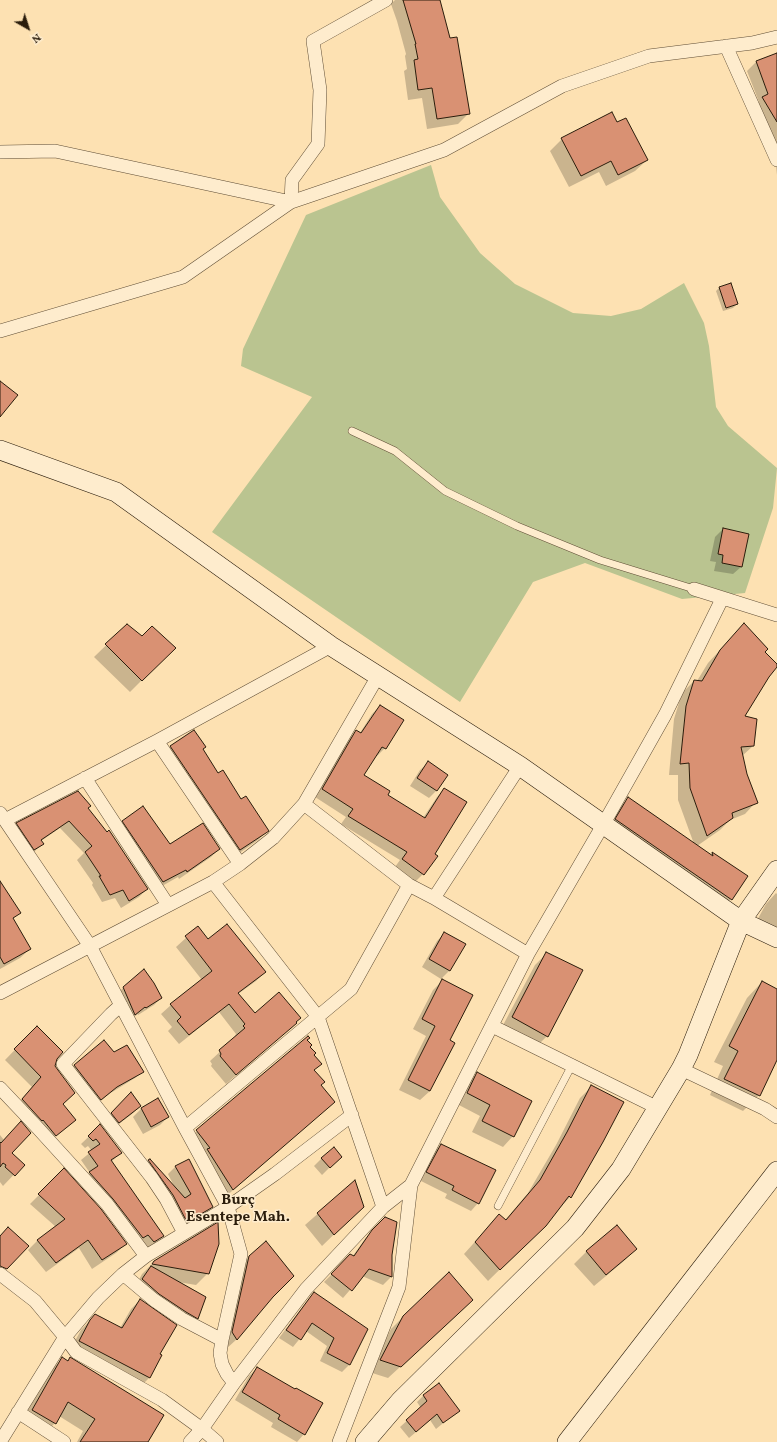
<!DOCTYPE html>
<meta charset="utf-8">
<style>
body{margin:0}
#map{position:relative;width:777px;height:1442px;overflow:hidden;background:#fde1b2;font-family:Vollkorn,serif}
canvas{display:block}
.north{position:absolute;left:8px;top:8px;width:40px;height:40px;-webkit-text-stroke:3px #feeccd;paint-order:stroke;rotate:141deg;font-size:11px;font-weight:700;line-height:16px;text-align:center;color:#2b1d0c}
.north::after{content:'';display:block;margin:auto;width:14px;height:18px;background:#2b1d0c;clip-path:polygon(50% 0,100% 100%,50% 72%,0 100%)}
</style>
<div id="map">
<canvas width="777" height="1442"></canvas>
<div class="north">N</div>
</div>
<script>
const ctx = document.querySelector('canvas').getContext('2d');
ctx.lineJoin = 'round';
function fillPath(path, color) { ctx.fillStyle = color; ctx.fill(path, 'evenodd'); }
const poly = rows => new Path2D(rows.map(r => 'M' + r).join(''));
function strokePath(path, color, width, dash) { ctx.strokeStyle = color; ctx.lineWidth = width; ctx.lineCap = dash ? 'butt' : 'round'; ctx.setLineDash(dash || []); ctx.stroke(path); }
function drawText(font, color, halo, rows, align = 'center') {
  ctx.font = font + ' Vollkorn,serif'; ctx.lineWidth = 3; ctx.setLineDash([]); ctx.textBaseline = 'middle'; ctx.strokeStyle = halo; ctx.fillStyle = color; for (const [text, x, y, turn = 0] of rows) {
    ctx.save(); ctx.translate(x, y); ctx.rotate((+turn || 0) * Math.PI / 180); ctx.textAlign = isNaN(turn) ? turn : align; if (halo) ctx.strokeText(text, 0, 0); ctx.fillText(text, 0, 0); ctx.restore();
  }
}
const green = poly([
 [431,165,440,197,480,253,515,284,573,313,611,316,641,309,684,283,704,323,709,346,716,407,728,426,777,468,773,508,745,593,682,599,585,563,533,582,460,702,212,532,312,397,241,366,243,349,306,215]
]);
const shadow = poly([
 [395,0,439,0,469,113,458,124,427,129,422,98,408,100,404,71,407,69,405,56,406,54,397,21,391,4],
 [777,54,777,175,776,166,754,107,759,102,747,71,756,62],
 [617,124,647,160,635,171,606,186,599,172,569,187,550,151,562,139],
 [719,288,737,304,733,308,723,311,716,291],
 [723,529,741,567,733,574,714,571,716,562,710,561,715,537],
 [127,625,142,637,174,648,130,692,94,657],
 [733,636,764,652,777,665,769,676,743,717,753,746,742,756,746,774,756,802,745,814,730,820,720,830,697,846,710,855,712,853,746,877,731,899,720,910,605,831,617,810,628,799,694,844,678,800,678,775,669,775,674,719,682,693,694,681,697,681,708,663],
 [380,706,385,748,377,756,376,755,362,776,387,795,423,818,437,797,444,789,434,854,437,856,423,874,415,882,395,867,400,860,341,824,346,817,315,797,349,739,356,731,360,733,372,714],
 [170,747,202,750,218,774,267,831,258,840,231,859,161,756],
 [428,763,437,790,429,798,410,786,420,770],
 [87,808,147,889,139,897,121,908,115,898,102,902,92,885,93,883,77,860,84,853,60,828,41,841,42,844,35,851,26,857,9,832,17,824],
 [123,821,170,845,219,849,211,857,179,879,178,877,155,890,115,829],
 [776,893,777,894,777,935,755,924,766,904],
 [0,896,19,913,13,919,30,949,20,958,0,969],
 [198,927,208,940,265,972,256,981,238,994,255,1015,295,1022,296,1023,226,1084,211,1066,212,1064,210,1061,236,1037,235,1036,236,1034,219,1012,179,1044,168,1031,172,1027,161,1014,171,1005,202,980,176,947],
 [445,933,464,944,449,971,441,979,422,967,437,941],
 [547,953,547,1036,535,1048,501,1029,535,965],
 [442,981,449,1041,430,1091,420,1100,399,1090,426,1036,413,1029,433,990],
 [762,982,777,990,777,1058,759,1095,743,1111,710,1095,723,1066,714,1062,747,998],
 [124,987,161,998,154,1005,138,1015,138,1014,128,1021,117,994],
 [37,1027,56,1058,54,1066,62,1104,74,1120,46,1145,13,1109,32,1087,5,1060],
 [308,1037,306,1040,309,1047,313,1055,320,1064,313,1071,319,1086,325,1110,224,1198,188,1139],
 [74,1065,142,1071,135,1078,109,1094,94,1106,67,1072],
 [477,1074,513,1136,503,1147,472,1132,480,1116,457,1104,466,1084],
 [591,1087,570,1197,532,1238,488,1281,464,1254,499,1215,505,1220,528,1193,556,1145,580,1098],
 [131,1094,140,1106,132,1114,111,1130,104,1121],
 [157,1099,168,1117,160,1125,143,1134,133,1117,141,1109],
 [100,1126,121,1153,111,1162,163,1236,155,1243,146,1249,82,1180,90,1173,81,1160,92,1151,88,1146,85,1148,81,1144],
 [0,1135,4,1140,11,1153,23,1165,3,1186,0,1182],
 [441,1145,478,1203,471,1211,445,1198,447,1194,419,1180,433,1153],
 [322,1158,333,1164,322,1175,314,1166],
 [150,1160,176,1190,168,1174,175,1167,188,1160,212,1207,205,1214,180,1228,142,1168],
 [64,1170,126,1244,116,1253,92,1269,79,1248,46,1272,28,1250,37,1241,56,1227,30,1204],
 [354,1182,350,1219,322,1246,305,1225],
 [377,1226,391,1255,391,1277,383,1285,362,1276,343,1298,324,1282,343,1263,352,1257,365,1239],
 [617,1226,636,1249,624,1261,594,1286,574,1264,586,1252],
 [250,1256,273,1296,237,1339,225,1350,237,1269],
 [155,1261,208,1273,196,1285,178,1282,198,1318,190,1326,135,1287,142,1274],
 [315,1293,350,1364,342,1372,320,1361,327,1346,306,1331,293,1347,279,1338,307,1301],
 [140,1300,159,1355,149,1378,140,1387,70,1350,81,1330,95,1315,120,1328,131,1309],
 [460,1312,388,1378,369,1372,391,1329,403,1317],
 [62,1359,67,1361,70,1359,147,1442,77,1442,83,1431,59,1416,55,1423,43,1435,20,1422,50,1371],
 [257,1368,295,1390,304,1434,297,1442,271,1427,273,1423,235,1400,249,1376],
 [424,1395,458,1411,436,1429,430,1420,409,1438,400,1427,421,1408,417,1402]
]);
const building = poly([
 [403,0,440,0,450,38,457,37,470,114,437,119,432,88,418,90,414,60,418,59,415,44,416,44,403,0],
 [777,53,777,122,762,97,768,94,756,61,777,53],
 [612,112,617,122,626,118,648,160,618,175,611,161,581,176,561,138,612,112],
 [731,283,738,304,726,308,719,287,731,283],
 [0,381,18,395,0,417,0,381],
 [723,528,749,534,742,567,722,563,723,555,718,554,723,528],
 [744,623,768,649,765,652,777,664,777,667,769,677,745,716,757,719,754,746,741,747,747,774,758,803,732,813,733,818,707,836,690,788,689,763,680,764,686,706,694,680,702,681,720,650,744,623],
 [127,624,142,636,152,626,176,648,142,681,105,644,127,624],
 [380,705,404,720,386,749,382,747,364,775,390,791,388,795,425,818,444,788,467,802,435,854,438,856,424,875,402,859,407,852,348,816,353,809,322,789,356,730,361,733,380,705],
 [194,730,206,747,203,749,218,773,223,770,241,799,246,796,269,831,240,850,170,746,194,730],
 [428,761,448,775,437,791,417,778,428,761],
 [78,791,91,806,88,808,107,832,109,830,148,889,129,901,123,890,110,895,99,876,101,876,85,852,92,846,69,821,41,840,44,844,34,850,16,823,78,791],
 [628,797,713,856,712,852,748,876,732,900,615,819,628,797],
 [143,806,170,844,203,823,220,849,187,872,186,870,163,882,122,821,143,806],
 [0,881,21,913,13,918,31,949,4,964,0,957,0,881],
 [227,924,266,972,238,993,255,1013,279,992,301,1018,296,1022,297,1023,236,1075,220,1056,221,1054,219,1050,245,1028,243,1026,245,1024,229,1004,189,1035,177,1021,181,1017,170,1004,212,971,185,936,198,926,208,939,227,924],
 [444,932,466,944,450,971,429,959,444,932],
 [546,952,583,970,548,1037,512,1017,546,952],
 [144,969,154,983,162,998,146,1008,145,1007,135,1015,123,987,144,969],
 [442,979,473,995,450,1040,455,1043,430,1091,408,1080,435,1026,422,1019,442,979],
 [762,981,777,989,777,1060,760,1096,724,1079,738,1051,729,1046,762,981],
 [37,1026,63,1052,57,1059,55,1066,75,1093,63,1104,76,1120,56,1136,43,1120,42,1121,22,1099,41,1077,14,1049,37,1026],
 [308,1036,310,1038,307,1040,312,1045,310,1047,316,1053,314,1055,322,1064,314,1070,325,1082,321,1085,335,1102,233,1190,207,1149,210,1148,196,1130,308,1036],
 [104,1040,114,1052,127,1045,144,1072,117,1087,101,1100,74,1065,104,1040],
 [477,1072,532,1101,514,1137,482,1121,490,1105,467,1093,477,1072],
 [591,1085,624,1102,603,1142,571,1198,569,1196,546,1226,500,1270,475,1242,499,1214,506,1220,540,1180,567,1132,591,1085],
 [131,1092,141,1106,119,1123,111,1113,131,1092],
 [158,1098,169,1117,151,1127,141,1108,158,1098],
 [21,1121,31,1133,12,1153,25,1165,15,1176,5,1167,6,1165,3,1163,0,1167,0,1142,1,1143,21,1121],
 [100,1124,122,1153,111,1160,164,1236,154,1242,148,1235,143,1238,113,1199,89,1172,98,1166,88,1152,100,1144,96,1139,93,1141,88,1136,100,1124],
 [441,1144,496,1170,479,1204,452,1190,454,1186,426,1172,441,1144],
 [334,1147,342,1157,330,1168,321,1158,334,1147],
 [150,1159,185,1198,191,1194,175,1166,189,1159,213,1207,187,1222,173,1195,148,1160,150,1159],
 [64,1168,101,1209,127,1244,102,1260,88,1240,56,1263,37,1240,65,1219,38,1194,64,1168],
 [355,1180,364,1207,334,1235,317,1213,355,1180],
 [385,1217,397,1222,392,1255,392,1277,369,1269,352,1291,331,1274,350,1254,354,1256,372,1230,385,1217],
 [218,1222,219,1244,209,1274,152,1264,154,1261,218,1222],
 [617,1225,637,1249,606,1275,586,1251,617,1225],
 [8,1227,29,1246,7,1269,0,1266,0,1236,8,1227],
 [266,1241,294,1276,273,1297,237,1340,232,1332,249,1256,266,1241],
 [151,1266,206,1297,198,1319,186,1312,159,1294,142,1279,151,1266],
 [449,1272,473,1300,401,1367,380,1360,403,1316,449,1272],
 [314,1292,368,1329,350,1365,327,1353,334,1338,312,1323,301,1340,286,1330,314,1292],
 [140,1299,177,1325,160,1354,162,1355,150,1378,79,1341,90,1320,95,1314,122,1328,140,1299],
 [62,1357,68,1361,70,1357,164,1415,148,1442,80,1442,95,1419,68,1402,56,1424,32,1410,62,1357],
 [257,1367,295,1389,296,1388,323,1403,305,1435,278,1419,280,1415,242,1392,257,1367],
 [439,1383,460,1411,443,1423,437,1414,416,1432,406,1420,427,1401,423,1395,439,1383]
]);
const lane = poly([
 [352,431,395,451,445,491,517,526,600,560,694,589],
 [498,1206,572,1065]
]);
const street = poly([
 [726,46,777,160],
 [0,152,55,151,291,202,292,180,318,144,320,90,313,41,386,0],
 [0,331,183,277,291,202,444,150,562,86,649,56,752,43,777,37],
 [694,589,777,615],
 [157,741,240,864],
 [85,778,168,905],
 [304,804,409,885,434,898,528,954],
 [0,813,90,946,185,1128,228,1207,241,1254,222,1340,220,1353,222,1364,227,1374,234,1383],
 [5,820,157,741,331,646],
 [213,882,318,1017,383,1207],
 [434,898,520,766],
 [0,993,213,882,240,864,273,838,304,804,378,676],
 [121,1005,111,1014,63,1064,152,1178,166,1199,184,1233],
 [492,1026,658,1108],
 [681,1069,765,1109,777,1117],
 [0,1088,35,1125,107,1204,146,1256],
 [185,1128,351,989,409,885],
 [0,1274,35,1301,65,1337,76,1352,162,1400,202,1429,217,1442],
 [123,1274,154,1300,182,1319,222,1340],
 [18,1412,64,1442],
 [0,1442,65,1337,98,1298,123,1274,146,1256,228,1207,275,1174,352,1115],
 [190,1442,202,1429,234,1383,306,1289,383,1207,411,1185,528,954,603,825,665,715,722,599],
 [339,1442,399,1287,411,1185]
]);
const secondary = poly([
 [0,450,116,492,331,646,520,766,741,921,777,938],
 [365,1442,401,1400,575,1228,621,1169,681,1069,688,1055,741,921,777,870],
 [567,1442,777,1171]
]);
const districtNames = [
 ["Burç",238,1201],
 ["Esentepe Mah.",238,1218]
];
fillPath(green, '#bac490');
fillPath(shadow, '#0003');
fillPath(building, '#d99173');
strokePath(building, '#2b1d0c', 1);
strokePath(lane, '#604e36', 8);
strokePath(street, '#604e36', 14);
strokePath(secondary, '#2b1d0c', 20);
strokePath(lane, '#feeccd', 7);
strokePath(street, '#feeccd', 13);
strokePath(secondary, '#feeccd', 19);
drawText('bold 15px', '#2b1d0c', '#feeccd', districtNames);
</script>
